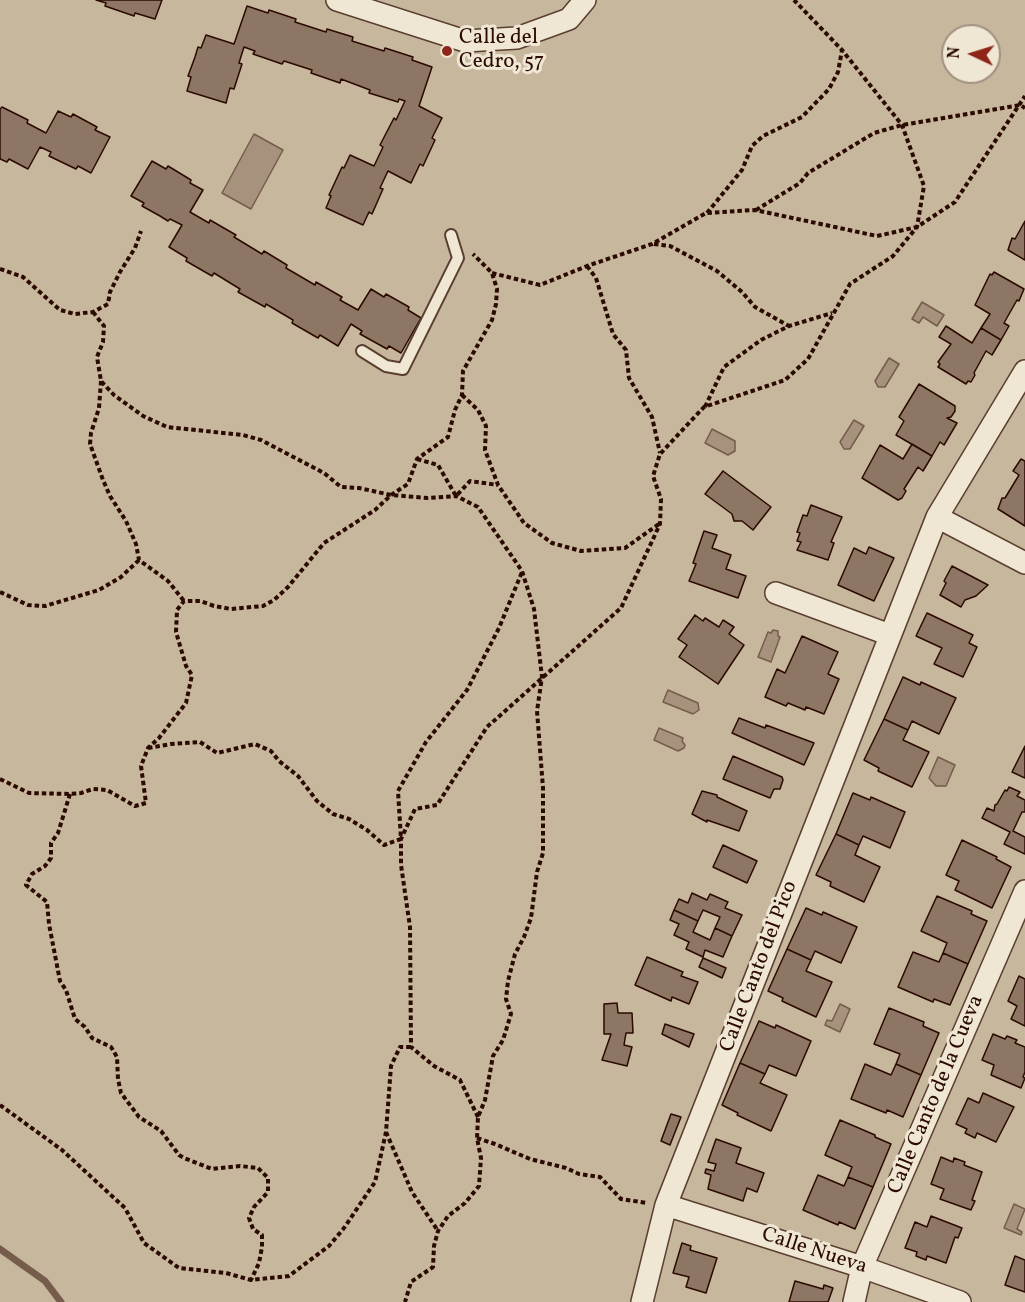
<!DOCTYPE html>
<style>
body{margin:0}
#map{position:relative;width:1025px;height:1302px;overflow:hidden;background:#e7dabd;font-family:Vollkorn,serif}
canvas{display:block}
.north{position:absolute;left:941px;top:24px;width:60px;height:60px;box-sizing:border-box;background:#efe7d4;border:2px solid #a18f80;border-radius:50%;rotate:274deg;font-size:16px;font-weight:700;line-height:24px;text-align:center;color:#2b0a01}
.north::after{content:'';display:block;margin:auto;width:21px;height:27px;background:#8f2418;clip-path:polygon(50% 0,100% 100%,50% 72%,0 100%)}
</style>
<div id="map">
<canvas width="1025" height="1302"></canvas>
<div class="north">N</div>
</div>
<script>
const ctx = document.querySelector('canvas').getContext('2d');
ctx.lineJoin = 'round';
function fillPath(path, color) { ctx.fillStyle = color; ctx.fill(path, 'evenodd'); }
const poly = rows => new Path2D(rows.map(r => 'M' + r).join(''));
function strokePath(path, color, width, dash) { ctx.strokeStyle = color; ctx.lineWidth = width; ctx.lineCap = dash ? 'butt' : 'round'; ctx.setLineDash(dash || []); ctx.stroke(path); }
function drawText(font, color, halo, rows, align = 'center') {
  ctx.font = font + ' Vollkorn,serif'; ctx.lineWidth = 6; ctx.setLineDash([]); ctx.textBaseline = 'middle'; ctx.strokeStyle = halo; ctx.fillStyle = color; for (const [text, x, y, turn = 0] of rows) {
    ctx.save(); ctx.translate(x, y); ctx.rotate((+turn || 0) * Math.PI / 180); ctx.textAlign = isNaN(turn) ? turn : align; if (halo) ctx.strokeText(text, 0, 0); ctx.fillText(text, 0, 0); ctx.restore();
  }
}
const green = poly([
 [0,0,1025,0,1025,1302,0,1302],
 [953,36,989,36,989,72,953,72]
]);
const water = poly([
 [254,134,283,150,251,209,222,193,254,134],
 [922,302,944,315,937,326,923,317,919,323,912,319,922,302],
 [889,358,899,364,885,387,878,387,875,381,889,358],
 [854,420,864,426,850,449,844,449,840,442,854,420],
 [712,429,735,441,735,451,728,455,705,443,712,429],
 [773,630,778,631,778,636,780,637,771,662,758,657,768,632,771,633,773,630],
 [668,690,698,703,699,710,693,714,663,702,668,690],
 [659,728,683,738,682,741,685,745,684,748,678,751,654,740,659,728],
 [938,757,955,765,946,786,936,786,929,778,938,757],
 [840,1004,850,1009,840,1032,825,1025,827,1020,832,1021,840,1004],
 [1014,1204,1025,1209,1017,1229,1022,1232,1021,1235,1004,1228,1014,1204]
]);
const stream = poly([
 [0,1249,45,1281,61,1302]
]);
const building = poly([
 [96,0,162,0,155,19,135,13,134,16,105,6,106,3,96,0],
 [247,6,268,13,269,10,296,19,295,22,326,32,327,29,353,37,352,41,384,51,385,48,413,57,412,60,432,67,419,106,442,118,432,138,435,140,423,166,420,164,411,183,388,171,380,188,383,189,372,214,369,212,363,225,326,208,331,196,329,195,342,167,344,168,350,155,374,166,383,147,380,145,394,118,396,120,405,101,399,99,398,102,369,93,370,90,341,79,340,83,311,73,312,70,284,61,282,64,253,54,255,51,244,47,239,63,242,64,234,89,230,88,226,103,187,91,191,77,188,76,195,57,198,47,201,48,206,35,234,44,247,6],
 [2,107,28,120,27,123,46,133,58,111,71,117,73,114,97,127,95,130,110,137,91,173,78,166,76,169,49,156,51,152,40,147,28,169,9,159,7,162,0,159,0,109,2,107],
 [152,161,166,169,168,166,191,180,190,183,203,190,190,212,209,223,210,220,236,235,234,237,262,254,264,251,287,265,286,268,315,285,316,282,342,297,340,300,358,310,371,289,384,297,386,294,409,307,408,310,421,318,401,353,389,346,387,349,360,334,362,331,351,324,338,346,320,335,318,338,292,323,293,320,266,304,265,307,238,292,240,289,214,273,212,276,186,261,187,258,169,247,182,225,170,219,168,221,160,216,142,206,144,203,131,196,152,161],
 [1025,221,1025,260,1008,250,1012,238,1015,239,1025,221],
 [994,272,1024,289,1019,301,1017,300,1004,323,1009,326,1001,340,981,328,990,314,975,305,990,274,992,275,994,272],
 [946,326,972,343,981,328,1001,340,992,355,986,351,974,373,975,375,971,382,968,381,966,384,938,367,940,364,938,362,951,344,939,337,946,326],
 [919,384,955,406,955,411,951,417,947,418,957,423,944,445,940,442,932,456,896,435,904,421,899,417,919,384],
 [912,444,932,456,923,471,918,467,904,489,906,491,902,498,898,500,862,478,880,445,903,459,912,444],
 [1021,459,1025,461,1025,526,998,509,1002,498,1005,498,1019,475,1013,471,1021,459],
 [723,471,771,507,753,530,742,521,734,521,732,514,705,494,723,471],
 [811,505,842,517,831,542,834,543,828,560,797,550,801,542,797,541,800,533,797,532,803,515,807,516,811,505],
 [704,531,717,535,712,548,731,555,726,569,746,576,738,598,689,581,696,564,693,563,704,531],
 [869,547,894,558,874,601,838,585,854,548,866,554,869,547],
 [952,566,988,585,976,596,965,600,961,607,940,595,946,583,944,581,952,566],
 [927,613,973,635,969,643,977,647,963,677,934,664,942,648,916,636,927,613],
 [695,615,703,621,705,618,719,627,723,620,734,627,729,634,744,645,718,684,679,657,687,645,678,639,695,615],
 [802,636,838,652,828,674,839,679,824,714,806,707,805,710,788,703,786,706,765,697,777,669,785,673,802,636],
 [903,677,920,685,921,682,956,698,939,734,912,721,908,730,884,719,903,677],
 [739,718,765,728,766,725,814,743,804,765,732,733,739,718],
 [884,719,908,730,903,740,929,752,912,787,878,771,879,768,864,760,884,719],
 [1025,746,1025,778,1012,772,1025,746],
 [733,756,782,777,783,780,780,789,774,789,770,798,723,779,733,756],
 [1009,787,1020,792,1017,796,1025,800,1025,812,1022,812,1013,831,1025,837,1025,854,1004,844,1010,832,982,818,987,808,994,811,995,805,997,804,1005,790,1007,791,1009,787],
 [702,791,717,795,717,797,747,811,739,831,707,820,707,822,692,814,702,791],
 [853,793,870,800,871,797,905,812,890,848,863,836,859,845,836,834,853,793],
 [836,834,859,845,855,855,880,867,864,902,830,886,831,882,816,875,836,834],
 [962,840,997,857,996,859,1011,867,992,908,955,890,959,881,946,875,962,840],
 [723,845,757,861,747,883,713,867,723,845],
 [692,893,707,900,710,894,728,902,725,908,742,915,732,936,715,928,720,917,703,910,698,921,674,910,679,899,688,903,692,893],
 [937,896,972,911,971,914,987,921,968,964,943,953,947,943,921,931,937,896],
 [806,908,822,915,823,912,857,927,841,963,815,951,811,960,787,949,806,908],
 [674,910,698,921,693,932,710,940,715,928,732,936,723,957,705,950,703,957,686,949,689,942,674,935,679,924,670,920,674,910],
 [787,949,811,960,806,971,832,982,816,1017,782,1001,783,998,768,991,787,949],
 [913,952,939,962,943,953,968,964,950,1005,934,999,933,1002,898,987,913,952],
 [647,957,683,972,681,976,698,982,689,1004,672,997,671,1001,635,985,647,957],
 [703,958,726,968,722,978,699,967,703,958],
 [1019,976,1025,979,1025,1026,1011,1019,1017,1006,1008,1001,1019,976],
 [617,1003,618,1013,632,1013,633,1033,626,1033,624,1045,632,1047,627,1066,602,1060,611,1034,604,1034,604,1004,617,1003],
 [889,1008,924,1022,923,1026,939,1033,921,1075,896,1064,900,1054,874,1044,889,1008],
 [759,1021,775,1028,776,1025,811,1041,796,1076,769,1065,765,1074,740,1063,759,1021],
 [665,1024,694,1034,689,1047,662,1034,665,1024],
 [993,1034,1005,1039,1007,1036,1017,1040,1015,1043,1025,1047,1025,1072,1023,1077,1025,1078,1021,1088,991,1075,994,1065,982,1060,993,1034],
 [740,1063,765,1074,760,1083,787,1095,771,1131,737,1115,738,1113,722,1105,740,1063],
 [865,1064,891,1075,896,1064,921,1075,903,1117,887,1110,886,1113,851,1099,865,1064],
 [983,1093,1014,1107,996,1142,977,1133,975,1138,965,1133,967,1129,956,1124,968,1098,979,1103,983,1093],
 [671,1114,681,1117,670,1145,661,1141,671,1114],
 [840,1120,875,1135,875,1137,891,1144,873,1187,848,1177,852,1167,825,1155,840,1120],
 [716,1139,741,1148,736,1163,764,1173,757,1192,747,1188,743,1201,708,1189,711,1175,705,1173,706,1169,714,1171,716,1164,708,1162,716,1139],
 [941,1157,953,1162,954,1158,965,1162,964,1165,982,1172,972,1200,975,1201,971,1210,940,1199,944,1189,931,1184,941,1157],
 [818,1175,844,1186,848,1177,873,1187,855,1229,839,1222,838,1225,803,1210,818,1175],
 [931,1216,962,1228,958,1238,955,1237,946,1263,927,1256,926,1260,916,1256,917,1252,905,1248,915,1222,927,1227,931,1216],
 [682,1243,691,1246,690,1250,717,1258,706,1293,686,1287,689,1277,673,1273,682,1243],
 [1015,1256,1025,1260,1025,1292,1005,1285,1015,1256],
 [795,1281,823,1289,824,1285,833,1288,828,1302,789,1302,795,1281]
]);
const path = poly([
 [756,210,800,183,808,173,874,133,902,125,1020,105,1025,108],
 [707,213,742,170,752,146,763,136,802,117,829,89,838,72,842,50],
 [654,244,670,246,717,271,742,292,755,307,789,326],
 [587,266,596,278,613,334,626,350,629,378,652,417,660,453],
 [0,269,23,277,60,310,75,314,93,312,108,304,110,292,120,272,135,248,141,231],
 [492,273,540,285,587,266,652,244,706,213,755,210,877,236,917,227,955,202,1025,96],
 [93,312,104,326,103,342,97,357,101,381,114,395,143,416,167,427,243,435,261,440,324,473,341,487,359,488,391,495,428,498,456,496,478,507,522,571,534,609,542,677,537,711,543,788,543,853,537,872,531,918,524,937,515,954,508,981,506,999,511,1014,503,1040,493,1056,485,1100,478,1117,477,1138,481,1158,479,1186,465,1203,448,1216,438,1231,434,1246,433,1267,411,1282,405,1302],
 [101,381,99,408,91,433,90,444,103,480,110,496,126,521,136,544,139,560,168,581,184,601],
 [462,395,478,410,486,426,485,450,498,485,524,523,552,543,581,551,625,548,659,524],
 [705,407,724,367,761,340,789,326,832,313],
 [417,459,438,465,456,496,470,481,498,485],
 [0,592,28,605,45,606,99,590,121,577,139,560],
 [148,748,171,744,200,742,217,753,255,744,271,751,279,761,298,776,317,801,333,814,349,819,367,830,384,845,401,839,398,791,426,742,467,690,499,628,522,572],
 [0,779,29,793,70,794,81,793,93,789,107,790,135,806,146,803,141,766,148,748,159,738,186,703,192,675,186,666,176,632,177,610,184,601,200,601,214,606,231,609,263,606,274,600,288,587,324,543,375,510,391,495,408,484,417,459,448,437,455,410,462,395,463,371,492,320,496,304,497,289,492,273,473,254],
 [70,794,58,833,51,843,51,858,45,866,32,874,26,885,47,902,49,924,60,981,66,990,75,1019,85,1027,92,1038,111,1047,117,1057,118,1079,121,1093,139,1117,161,1131,179,1155,184,1158,212,1169,240,1166,258,1168,268,1178,268,1192,254,1207,249,1218,253,1229,262,1235,262,1247,259,1263,251,1280],
 [0,1105,62,1150,125,1208,144,1243,179,1268,226,1273,251,1280,289,1276,329,1246,344,1228,375,1182,386,1132,391,1066,400,1047,411,1047],
 [478,1117,460,1080,434,1066,411,1047,410,927,401,865,401,839,415,809,437,805,487,727,621,608,660,524,661,499,653,476,660,454,704,407,785,380,808,359,850,284,893,256,917,227,924,186,902,125,842,50,794,0],
 [386,1132,412,1192,438,1231],
 [477,1138,495,1144,530,1159,566,1168,579,1174,600,1177,621,1199,647,1203]
]);
const lane = poly([
 [362,351,386,366,403,369,458,258,451,235]
]);
const street = poly([
 [337,0,465,41,517,38,569,19,585,0],
 [1025,371,937,517,1025,563],
 [776,593,890,635],
 [666,1205,862,1267,960,1302],
 [642,1302,666,1205,937,517],
 [854,1302,862,1267,1025,891]
]);
const markers = [
 [447,51,6,"#8f2418"]
];
const poiNames = [
 ["Calle del",459,39],
 ["Cedro, 57",459,63]
];
const streetNames = [
 ["Calle Canto del Pico",760,967,-69],
 ["Calle Canto de la Cueva",937,1095,-67],
 ["Calle Nueva",814,1252,18]
];
fillPath(green, '#c7b79d');
fillPath(water, '#a7937d');
strokePath(water, '#755c4b', 1.5);
strokePath(stream, '#755c4b', 7);
fillPath(building, '#8d7663');
strokePath(building, '#2b0a01', 1.5);
strokePath(lane, '#5a3e30', 14);
strokePath(street, '#5a3e30', 24);
strokePath(path, '#2b0a01', 4, [4.5, 3]);
strokePath(lane, '#efe7d4', 10);
strokePath(street, '#efe7d4', 21);
for (const [x, y, r, color] of markers) { const dot = new Path2D(); dot.arc(x, y, r, 0, 2 * Math.PI); ctx.fillStyle = color; ctx.fill(dot); strokePath(dot, '#efe7d4', 2); }
drawText('21px', '#2b0a01', '#efe7d4', poiNames, 'left');
drawText('21px', '#2b0a01', '#efe7d4', streetNames);
</script>
